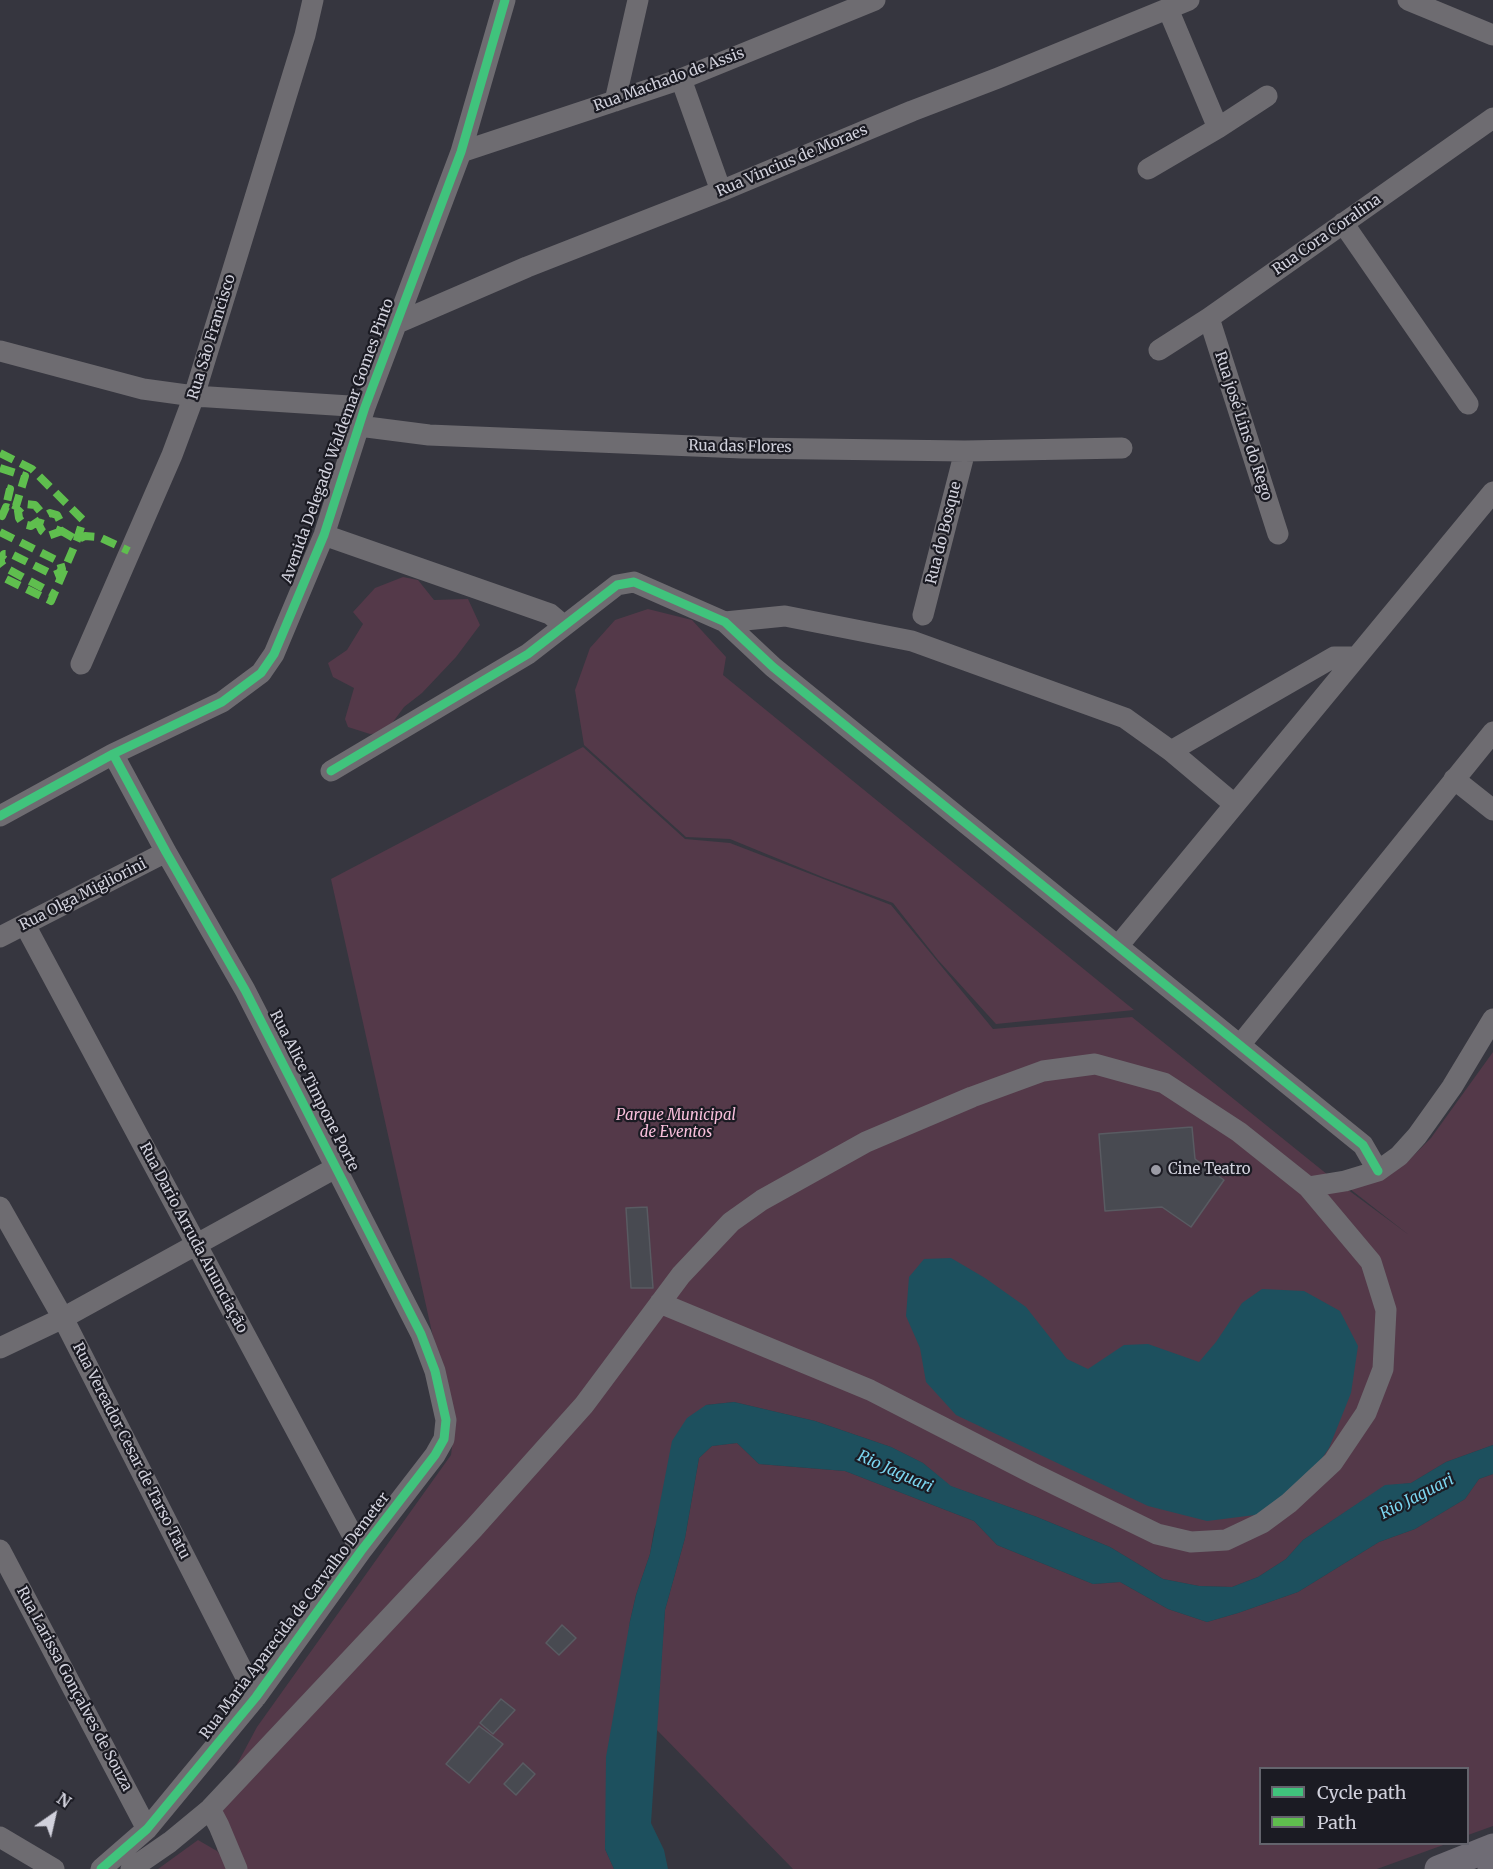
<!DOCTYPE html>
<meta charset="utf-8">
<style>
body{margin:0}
#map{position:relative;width:1493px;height:1869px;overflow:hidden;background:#36363f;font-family:Merriweather,serif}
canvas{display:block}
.legend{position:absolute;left:1259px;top:1767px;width:210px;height:78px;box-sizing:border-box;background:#1b1b23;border:2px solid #64646d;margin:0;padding:8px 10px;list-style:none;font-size:18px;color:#d1d1dc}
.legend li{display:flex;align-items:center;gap:12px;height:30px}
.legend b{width:30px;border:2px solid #64646d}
.north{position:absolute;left:24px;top:1785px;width:60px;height:60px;-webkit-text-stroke:4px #1b1b23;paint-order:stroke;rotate:34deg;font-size:16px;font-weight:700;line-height:24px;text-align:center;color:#d1d1dc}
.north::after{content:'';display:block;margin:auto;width:21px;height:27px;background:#d1d1dc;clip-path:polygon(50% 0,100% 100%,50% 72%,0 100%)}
</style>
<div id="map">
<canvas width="1493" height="1869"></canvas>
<ul class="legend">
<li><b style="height:8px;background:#40c37c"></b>Cycle path</li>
<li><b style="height:8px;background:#5fbe4e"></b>Path</li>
</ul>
<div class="north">N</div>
</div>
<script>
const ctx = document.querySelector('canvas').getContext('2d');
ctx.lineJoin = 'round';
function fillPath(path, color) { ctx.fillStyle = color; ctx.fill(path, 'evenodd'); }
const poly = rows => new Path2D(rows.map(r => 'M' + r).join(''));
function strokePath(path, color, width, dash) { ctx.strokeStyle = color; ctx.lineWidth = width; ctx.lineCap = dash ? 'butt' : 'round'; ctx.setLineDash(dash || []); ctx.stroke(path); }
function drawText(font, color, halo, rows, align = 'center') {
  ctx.font = font + ' Merriweather,serif'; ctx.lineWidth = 4.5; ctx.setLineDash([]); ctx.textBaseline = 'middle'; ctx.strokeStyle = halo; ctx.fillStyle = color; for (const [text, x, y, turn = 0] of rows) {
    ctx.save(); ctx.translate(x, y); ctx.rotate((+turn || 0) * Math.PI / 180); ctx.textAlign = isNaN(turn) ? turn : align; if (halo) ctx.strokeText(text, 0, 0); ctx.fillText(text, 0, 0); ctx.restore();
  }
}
const green = poly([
 [403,577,418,580,434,600,468,599,480,625,456,657,422,693,404,707,390,726,383,733,370,734,348,727,345,719,354,688,333,677,328,663,347,650,363,624,353,612,375,588],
 [648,609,692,620,726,657,723,675,1134,1010,996,1024,938,960,893,903,825,878,730,839,686,837,584,745,575,690,590,648,615,620],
 [583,747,685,839,730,843,891,905,993,1029,1132,1017,1328,1175,1409,1235,1350,1189,1407,1162,1431,1138,1493,1052,1493,1445,1446,1462,1411,1483,1385,1486,1303,1540,1286,1559,1258,1577,1232,1587,1199,1586,1163,1579,1110,1547,1037,1517,950,1486,923,1463,891,1447,815,1421,734,1402,706,1405,654,1530,650,1554,636,1595,630,1621,605,1849,614,1869,158,1869,198,1840,217,1851,229,1865,217,1850,215,1805,257,1727,451,1455,454,1431,331,879],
 [737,1443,759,1464,845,1471,974,1521,997,1545,1093,1584,1120,1582,1168,1609,1207,1622,1238,1613,1298,1592,1379,1542,1415,1529,1465,1499,1479,1479,1493,1474,1493,1826,1468,1835,1468,1768,1260,1768,1260,1844,1446,1844,1377,1869,793,1869,656,1729,665,1610,685,1538,699,1458,712,1446]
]);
const water = poly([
 [951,1258,985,1278,1026,1307,1067,1359,1088,1369,1124,1345,1148,1344,1199,1362,1216,1342,1242,1303,1262,1289,1304,1291,1340,1311,1358,1346,1351,1393,1329,1448,1307,1481,1263,1514,1207,1521,1148,1506,956,1415,926,1382,920,1348,906,1316,909,1277,924,1259],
 [734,1402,815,1421,891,1447,923,1463,951,1486,1037,1517,1110,1547,1163,1579,1199,1586,1232,1587,1258,1577,1286,1559,1303,1540,1385,1485,1411,1483,1446,1462,1493,1445,1493,1474,1479,1479,1465,1499,1415,1529,1379,1542,1298,1592,1238,1613,1207,1622,1168,1609,1120,1582,1093,1584,997,1545,974,1521,845,1471,759,1464,737,1443,712,1446,699,1458,685,1538,665,1610,651,1823,664,1850,668,1869,614,1869,605,1849,606,1757,630,1621,636,1595,650,1554,672,1441,687,1418,706,1405]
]);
const building = poly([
 [1192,1127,1195,1159,1224,1180,1191,1227,1162,1207,1105,1211,1099,1134,1192,1127],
 [647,1207,653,1288,631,1288,626,1208,647,1207],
 [562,1625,576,1638,559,1655,546,1643,562,1625],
 [501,1699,515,1710,493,1734,480,1723,501,1699],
 [479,1726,503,1744,469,1783,446,1764,479,1726],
 [523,1763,535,1774,516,1795,504,1784,523,1763]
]);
const minor = poly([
 [1408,0,1493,35],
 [1168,9,1218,128],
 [681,79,721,191],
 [615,101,638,0],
 [461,152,681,79,875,0],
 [1148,169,1218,128,1267,96],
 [1343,223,1468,404],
 [1209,318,1278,534],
 [395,324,527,267,721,191,912,111,998,78,1189,0],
 [1159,350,1209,318,1493,118],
 [0,351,143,389,194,396,365,407],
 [359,426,429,435,742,448,965,451,1122,448],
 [324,535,550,614,563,625],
 [923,615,965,451],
 [725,622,785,616,912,641,1125,718,1171,751,1234,804],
 [81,664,172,455,194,396,305,35,313,0],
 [1171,751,1334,657,1355,657],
 [331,771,528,654,617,585,634,582,725,622,773,667,1363,1145,1378,1171],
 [1454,779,1493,810],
 [0,816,113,754,222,702,261,673,274,654,324,535,365,407,461,152,505,0],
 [25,925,361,1551],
 [0,937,166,852],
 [1118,946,1493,492],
 [1240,1045,1493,732],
 [1308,1187,1345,1181,1378,1171,1399,1156,1417,1136,1452,1087,1493,1019],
 [0,1207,63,1318,256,1697],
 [0,1348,63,1318,337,1167],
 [0,1550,147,1829],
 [210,1809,219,1826,237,1869],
 [0,1837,54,1869],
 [101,1869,147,1829,256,1697,361,1551,435,1455,444,1439,446,1420,435,1371,421,1334,245,990,166,852,113,754],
 [131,1869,170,1842,210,1809,474,1528,584,1405,681,1275,731,1222,762,1200,866,1142,972,1097,1043,1071,1095,1064,1164,1083,1239,1132,1308,1187,1371,1262,1386,1310,1383,1369,1366,1413,1333,1462,1289,1503,1262,1523,1226,1540,1191,1542,1157,1534,1034,1474,870,1390,660,1303]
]);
const major = poly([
 [1438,1869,1493,1847],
 [1491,1869,1493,1868]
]);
const quiet = poly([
 [0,453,32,469,83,520,77,540,51,601,0,576],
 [0,468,25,476,16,506,7,502,10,489,0,486],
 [0,515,2,516,6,507,16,510],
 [40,520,31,526,23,524,19,518,18,511,25,504,35,505,40,511,41,518,39,525,42,531,48,536,59,532,62,525,57,515,50,513,41,518],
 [60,530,77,540,85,536,99,537,129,551],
 [0,532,60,562,62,569,59,573,54,575,11,554,4,554,1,558,1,563,4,567,54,594]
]);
const cycleway = poly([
 [331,771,528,654,617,585,634,582,725,622,773,667,1363,1145,1378,1171],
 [0,816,113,754,222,702,261,673,274,654,324,535,365,407,461,152,505,0],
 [101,1869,147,1829,256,1697,361,1551,435,1455,444,1439,446,1420,435,1371,421,1334,245,990,166,852,113,754]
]);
const markers = [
 [1156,1170,6,"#9b9ba5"]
];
const streetNames = [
 ["Rua Machado de Assis",669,80,-20],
 ["Rua Vincius de Moraes",792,161,-23],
 ["Rua Cora Coralina",1327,235,-35],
 ["Rua São Francisco",212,337,-73],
 ["Rua josé Lins do Rego",1243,426,72],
 ["Avenida Delegado Waldemar Gomes Pinto",338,441,-70],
 ["Rua das Flores",740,447,1],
 ["Rua do Bosque",944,533,-76],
 ["Rua Olga Migliorini",83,895,-27],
 ["Rua Alice Timpone Porte",314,1091,63],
 ["Rua Dario Arruda Anunciação",193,1238,62],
 ["Rua Vereador Cesar de Tarso Tatu",131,1451,63],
 ["Rua Maria Aparecida de Carvalho Demeter",295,1616,-53],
 ["Rua Larissa Gonçalves de Souza",74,1689,62]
];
const parkNames = [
 ["Parque Municipal",676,1116],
 ["de Eventos",676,1133]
];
const poiNames = [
 ["Cine Teatro",1168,1170]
];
const waterNames = [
 ["Rio Jaguari",895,1472,24],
 ["Rio Jaguari",1417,1497,-27]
];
fillPath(green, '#543949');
fillPath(water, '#1d505e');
fillPath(building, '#484a51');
strokePath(building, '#595b62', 1.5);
strokePath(minor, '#6e6c71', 21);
strokePath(major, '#6f6c75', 27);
strokePath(quiet, '#5fbe4e', 8, [15, 8]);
strokePath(cycleway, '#40c37c', 9);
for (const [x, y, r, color] of markers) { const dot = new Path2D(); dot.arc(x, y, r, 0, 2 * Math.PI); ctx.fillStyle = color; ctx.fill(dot); strokePath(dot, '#1b1b23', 2); }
drawText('15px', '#d1d1dc', '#1b1b23', streetNames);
drawText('italic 15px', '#f8bfdb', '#1b1b23', parkNames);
drawText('15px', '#d1d1dc', '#1b1b23', poiNames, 'left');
drawText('italic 16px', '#7bd4ee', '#1b1b23', waterNames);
</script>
